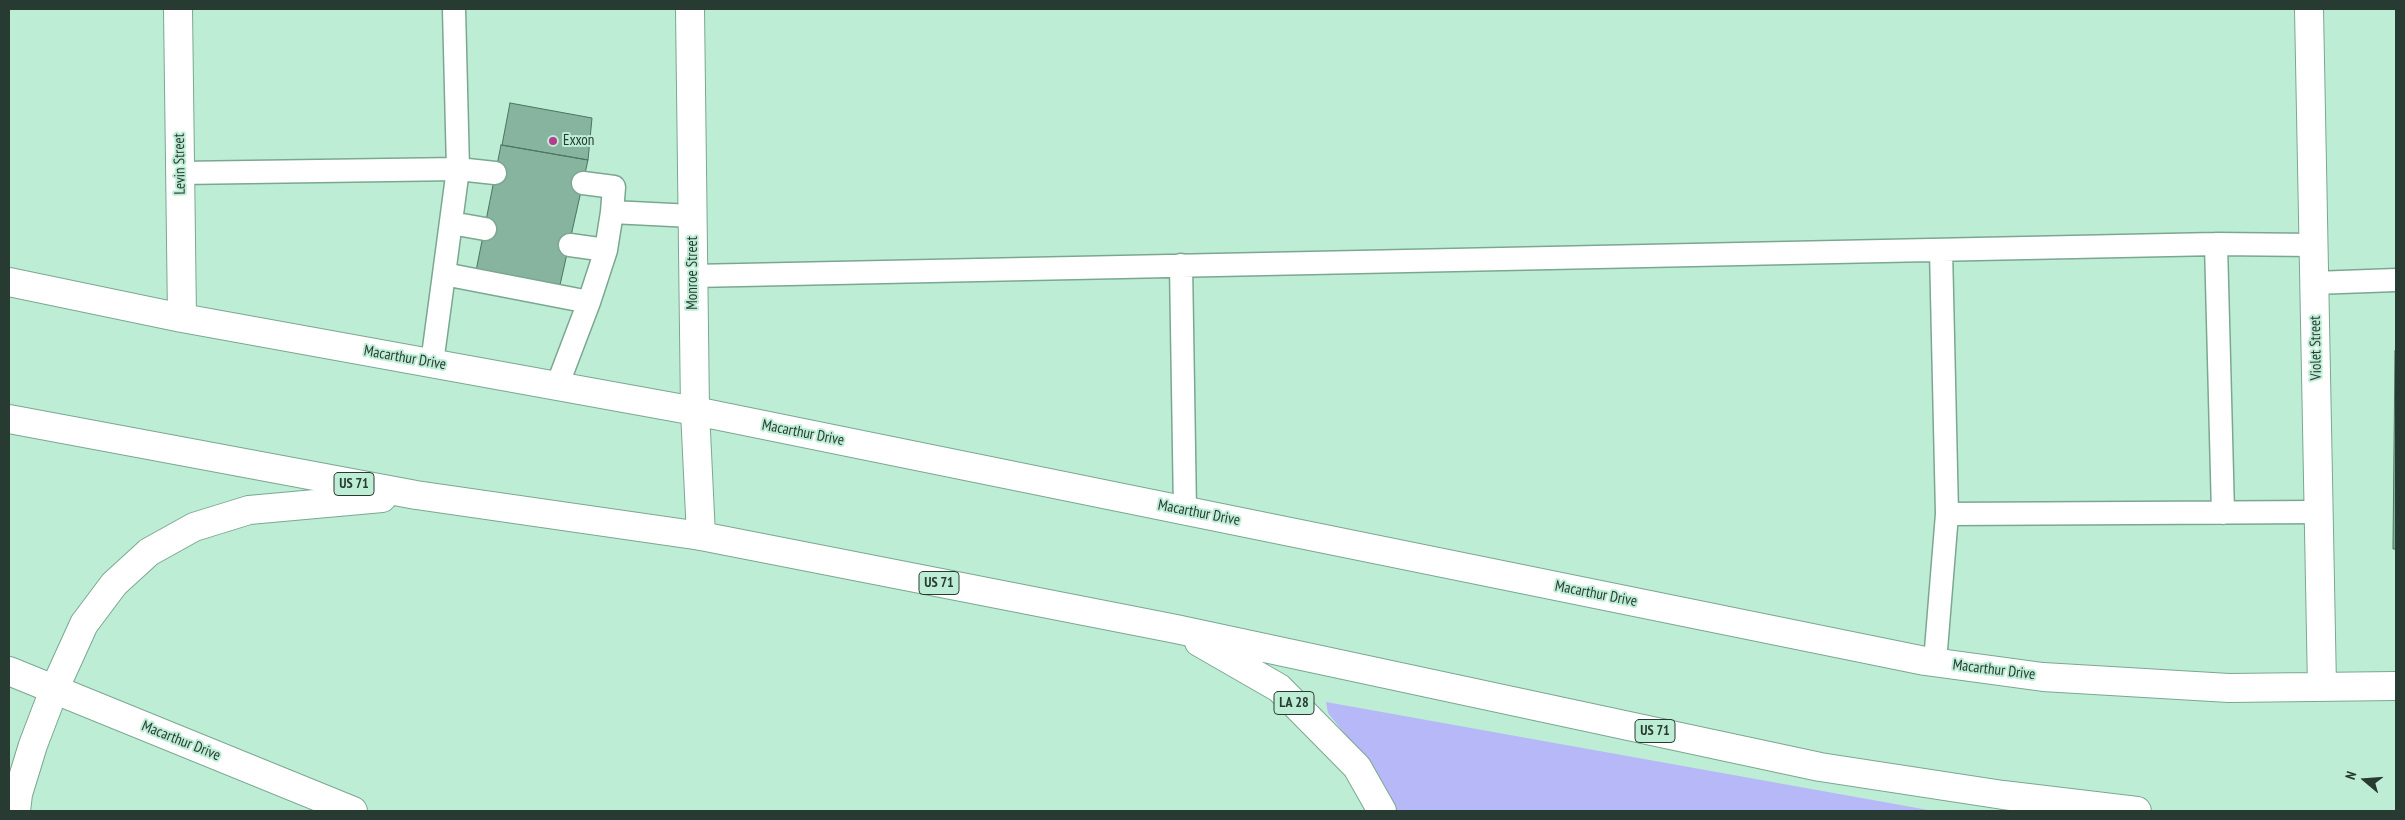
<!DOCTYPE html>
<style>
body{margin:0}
#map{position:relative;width:2405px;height:820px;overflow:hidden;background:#beedd5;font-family:"PT Sans Narrow",sans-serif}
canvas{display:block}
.frame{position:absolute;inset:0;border:10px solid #283b32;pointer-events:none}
.north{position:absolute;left:2340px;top:755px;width:50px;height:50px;-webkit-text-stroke:4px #beedd5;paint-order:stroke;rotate:288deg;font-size:14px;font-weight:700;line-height:20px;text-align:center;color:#283b32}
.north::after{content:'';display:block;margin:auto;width:18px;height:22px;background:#283b32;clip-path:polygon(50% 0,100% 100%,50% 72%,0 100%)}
</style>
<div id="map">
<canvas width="2405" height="820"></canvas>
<div class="frame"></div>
<div class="north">N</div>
</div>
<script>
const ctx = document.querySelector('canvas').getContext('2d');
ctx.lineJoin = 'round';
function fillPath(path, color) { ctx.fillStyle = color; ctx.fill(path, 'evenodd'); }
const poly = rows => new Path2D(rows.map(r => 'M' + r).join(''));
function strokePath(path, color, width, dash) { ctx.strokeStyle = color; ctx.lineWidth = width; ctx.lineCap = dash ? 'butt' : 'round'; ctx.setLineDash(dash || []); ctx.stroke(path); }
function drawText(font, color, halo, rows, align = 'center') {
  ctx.font = font + ' "PT Sans Narrow",sans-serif'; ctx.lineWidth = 4; ctx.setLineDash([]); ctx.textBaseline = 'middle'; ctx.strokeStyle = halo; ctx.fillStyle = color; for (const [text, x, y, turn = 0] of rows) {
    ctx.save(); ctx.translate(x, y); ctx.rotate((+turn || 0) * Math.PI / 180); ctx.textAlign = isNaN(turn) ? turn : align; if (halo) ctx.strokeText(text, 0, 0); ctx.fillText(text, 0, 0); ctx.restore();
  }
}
const green = poly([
 [1326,702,1934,811,1396,811,1369,764,1328,713]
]);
const building = poly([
 [510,103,592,118,588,160,502,145,510,103],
 [501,145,588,160,560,285,476,271,501,145],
 [2395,351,2396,351,2396,549,2393,549,2395,351]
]);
const service = poly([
 [454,9,458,169,444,274,589,302,606,250,612,212,692,216],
 [180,173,458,169,495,173],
 [583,183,614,187,612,212],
 [451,223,485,229],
 [2216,244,2223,513],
 [570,245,606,250],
 [1941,250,1947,514],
 [1181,265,1185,511],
 [693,276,2216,244,2314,245],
 [2314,283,2396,280],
 [432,363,444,274],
 [557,386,589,302],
 [1935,662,1947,514,2319,512]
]);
const minor = poly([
 [178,9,182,318],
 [2309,9,2322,687],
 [9,282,182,318,695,411,1925,661,2043,677,2229,688,2396,686]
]);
const secondary = poly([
 [690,9,695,411,701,536]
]);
const trunk = poly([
 [9,419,416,495,701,536,1176,629,1820,767,2003,795,2137,811],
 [1199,642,1279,688,1357,767,1382,811],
 [9,671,353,811],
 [16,811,18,794,33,745,54,690,84,624,114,584,149,552,194,527,249,510,382,498]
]);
const markers = [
 [553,141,5,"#b63c8f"]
];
const shields = [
 [354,484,40],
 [939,583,40],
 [1294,703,40],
 [1655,731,40]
];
const shieldNames = [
 ["US 71",354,484],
 ["US 71",939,583],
 ["LA 28",1294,703],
 ["US 71",1655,731]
];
const poiNames = [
 ["Exxon",563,141]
];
const streetNames = [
 ["Levin Street",180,164,-91],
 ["Monroe Street",693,273,-90],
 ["Violet Street",2316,348,-91],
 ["Macarthur Drive",405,358,10],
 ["Macarthur Drive",803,433,11],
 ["Macarthur Drive",1199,513,11],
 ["Macarthur Drive",1596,594,11],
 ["Macarthur Drive",1994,670,7],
 ["Macarthur Drive",181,741,22]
];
fillPath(green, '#b7b8f8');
fillPath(building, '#87b49e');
strokePath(building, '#4a7460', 1);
strokePath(service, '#7ba791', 25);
strokePath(minor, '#7ba791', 30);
strokePath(secondary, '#7ba791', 30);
strokePath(trunk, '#7ba791', 30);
strokePath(service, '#fff', 22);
strokePath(minor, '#fff', 28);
strokePath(secondary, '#fff', 28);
strokePath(trunk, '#fff', 28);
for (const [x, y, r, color] of markers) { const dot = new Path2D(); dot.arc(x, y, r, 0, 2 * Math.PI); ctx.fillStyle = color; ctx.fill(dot); strokePath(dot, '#beedd5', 2); }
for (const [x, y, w] of shields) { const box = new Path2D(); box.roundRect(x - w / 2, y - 11.5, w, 23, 4); ctx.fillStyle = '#beedd5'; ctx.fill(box); strokePath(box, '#283b32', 1); }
drawText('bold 14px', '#283b32', null, shieldNames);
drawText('15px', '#283b32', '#beedd5', poiNames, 'left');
drawText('15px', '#283b32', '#beedd5', streetNames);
</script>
